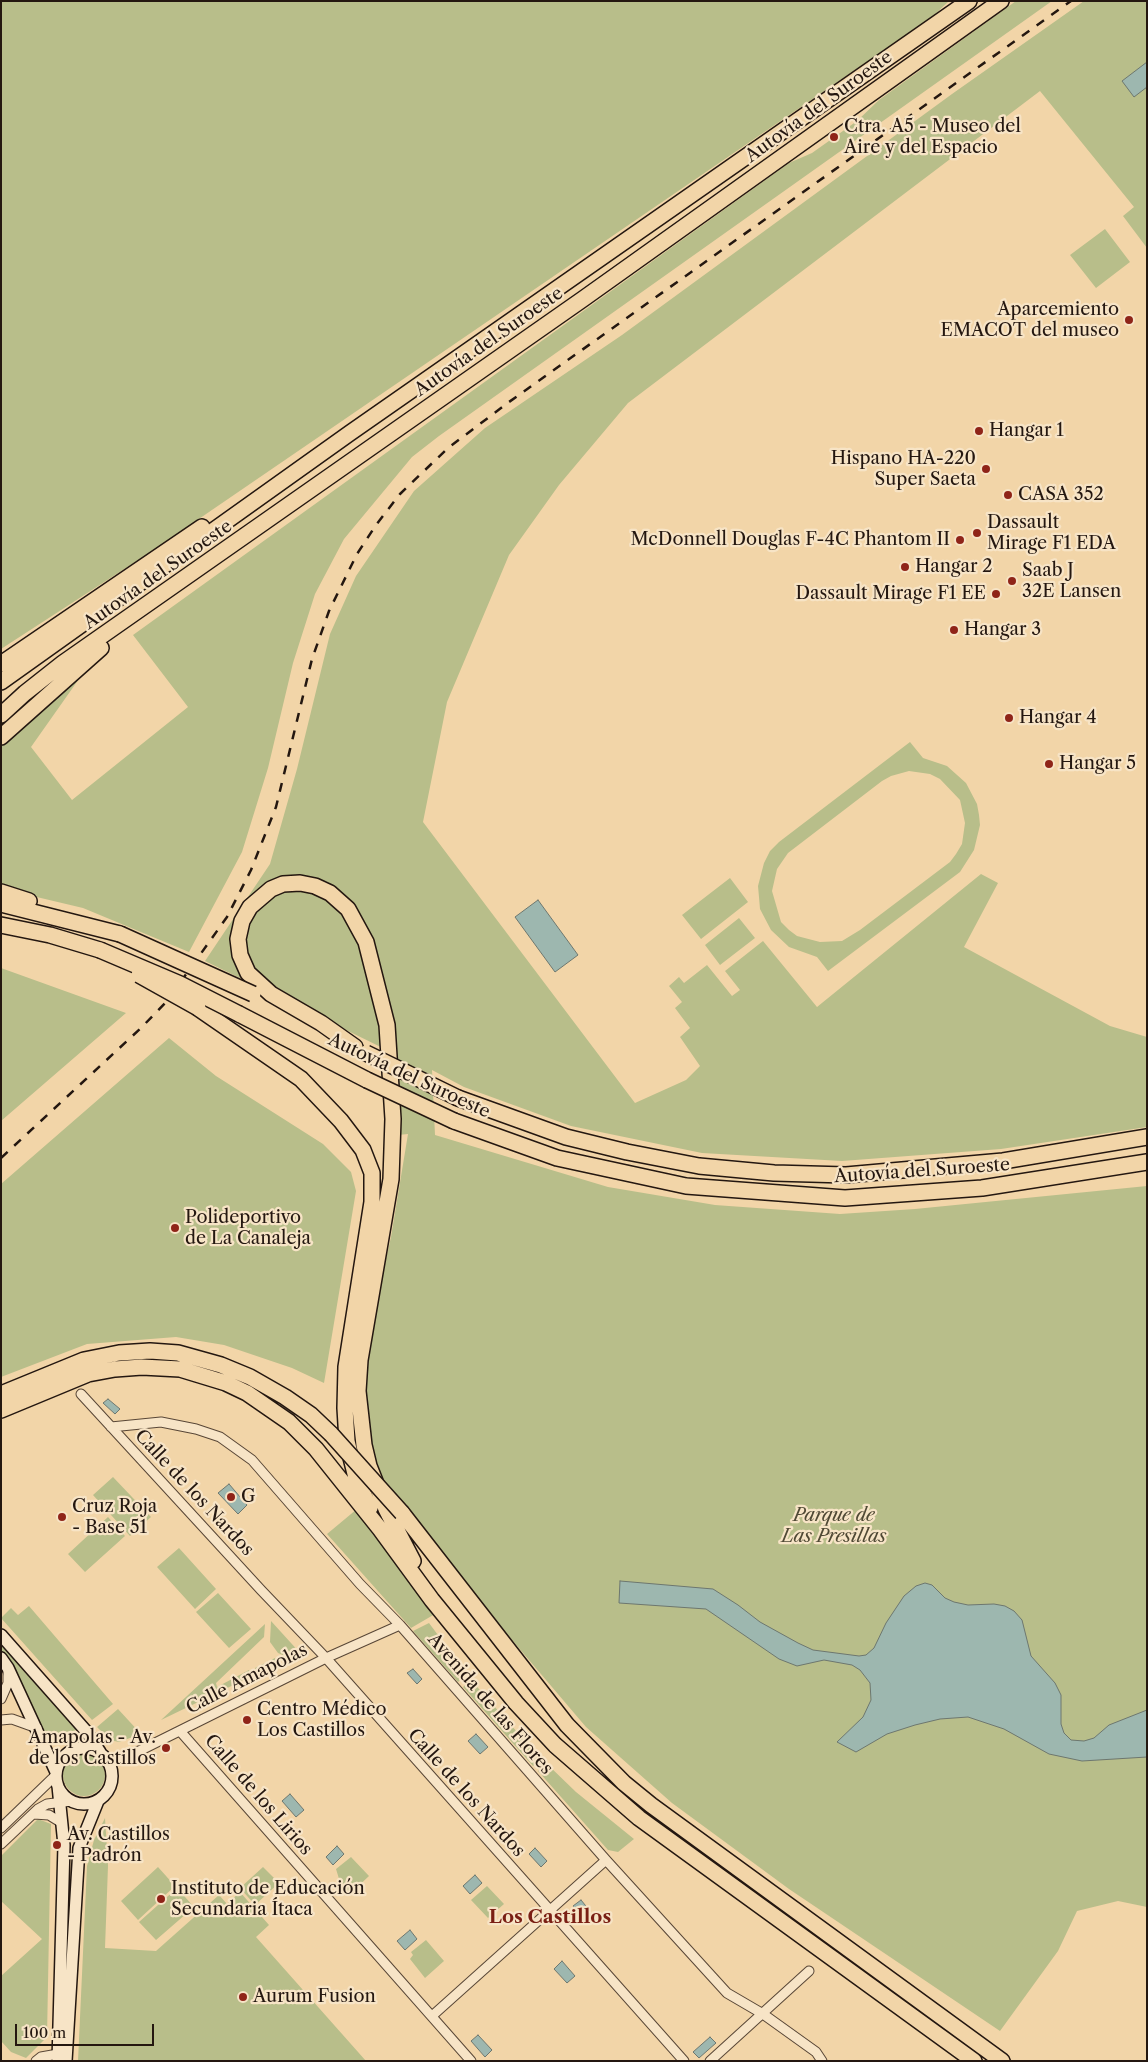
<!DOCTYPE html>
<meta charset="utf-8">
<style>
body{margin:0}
#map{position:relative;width:1148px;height:2062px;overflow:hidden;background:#f2d5a8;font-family:"Libre Caslon Text",serif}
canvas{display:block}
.frame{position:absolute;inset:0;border:2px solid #241710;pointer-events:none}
.scale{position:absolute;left:15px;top:2024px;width:139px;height:22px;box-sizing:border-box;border:2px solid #241710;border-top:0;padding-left:6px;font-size:15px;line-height:18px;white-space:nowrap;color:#241710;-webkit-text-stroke:4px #f7e4c6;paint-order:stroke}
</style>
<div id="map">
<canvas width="1148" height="2062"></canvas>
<div class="frame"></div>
<div class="scale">100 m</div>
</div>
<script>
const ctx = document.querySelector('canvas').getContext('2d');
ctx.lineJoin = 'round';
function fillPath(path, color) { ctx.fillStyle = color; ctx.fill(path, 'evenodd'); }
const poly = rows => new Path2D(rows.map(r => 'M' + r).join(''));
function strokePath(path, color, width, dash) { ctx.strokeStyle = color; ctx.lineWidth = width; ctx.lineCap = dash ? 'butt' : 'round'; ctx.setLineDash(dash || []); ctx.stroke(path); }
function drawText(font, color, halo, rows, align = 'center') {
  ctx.font = font + ' "Libre Caslon Text",serif'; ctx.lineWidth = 4.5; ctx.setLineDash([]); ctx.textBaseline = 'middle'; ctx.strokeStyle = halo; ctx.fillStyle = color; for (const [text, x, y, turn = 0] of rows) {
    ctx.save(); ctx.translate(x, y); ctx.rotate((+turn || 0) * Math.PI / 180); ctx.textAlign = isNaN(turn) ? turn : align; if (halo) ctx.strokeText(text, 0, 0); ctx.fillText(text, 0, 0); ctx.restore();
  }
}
const green = poly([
 [1,1,949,1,931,18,152,551,1,649],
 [1016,1,1052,1,439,436,412,457,344,539,315,594,293,663,268,768,242,852,189,952,83,908,24,894,1,885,1,744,20,723,86,669,31,747,72,800,188,707,133,635,789,163,812,153,857,121,879,100],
 [1084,1,1147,1,1147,248,1123,216,1134,207,1040,91,628,403,559,485,509,555,447,702,423,822,635,1103,686,1080,700,1066,680,1037,690,1028,675,1008,682,1002,669,986,679,977,684,983,707,965,732,996,740,990,725,971,763,941,817,1007,981,874,998,883,964,947,1110,1026,1147,1037,1147,1127,1001,1149,842,1161,702,1153,571,1126,464,1087,432,1070,435,1135,608,1187,715,1205,840,1214,915,1209,1147,1186,1147,1907,1118,1901,1077,1911,1058,1951,1000,2031,789,1889,672,1803,586,1727,489,1613,377,1471,363,1403,374,1311,391,1237,408,1134,398,1135,391,1052,205,961,270,864,297,769,330,634,356,576,414,491,485,428,622,335,952,94],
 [1105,229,1130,262,1096,288,1070,255],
 [910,742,923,758,947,766,966,783,977,804,979,815,980,825,974,850,960,872,828,971,817,957,789,947,771,930,760,909,759,897,758,886,764,863,770,851,779,842],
 [909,771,930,774,940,779,960,800,965,823,962,844,956,854,950,862,860,930,842,941,820,942,797,936,789,930,781,922,772,891,777,869,788,853,882,781,891,776],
 [730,878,748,902,701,939,682,915],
 [739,918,755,938,720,965,705,945],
 [1,968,126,1013,1,1121],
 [169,1038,216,1076,323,1144,351,1172,356,1191,324,1383,292,1368,224,1345,176,1337,87,1344,1,1377,1,1184],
 [113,1477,151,1517,130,1536,93,1495],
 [357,1509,406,1579,435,1614,411,1628,327,1534],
 [108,1517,125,1536,85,1572,68,1554],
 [179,1548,216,1589,195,1609,157,1567],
 [218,1593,251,1629,229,1648,196,1612],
 [29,1606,113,1704,92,1720,1,1618,11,1608,18,1615],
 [271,1621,301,1654,290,1658,278,1653,270,1642],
 [429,1623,467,1674,458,1682,413,1631],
 [265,1624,264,1637,216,1683,217,1687,249,1670,252,1676,161,1720],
 [1,1643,78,1729,48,1744,26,1692,1,1650],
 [275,1658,279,1663,259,1674,255,1668],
 [471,1680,541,1759,533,1766,463,1687],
 [118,1709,141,1734,119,1742,110,1740,97,1727],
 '63 1775a21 21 0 1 1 42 0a21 21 0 1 1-42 0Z',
 [546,1763,576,1792,634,1839,618,1852,608,1850,538,1771],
 [105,1818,108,1866,105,1948,156,1951,219,1895,227,1904,240,1892,269,1925,256,1937,366,2061,78,2061,87,1866,94,1840],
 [38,1819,51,1824,47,2037,26,2058,11,2052,1,2041,1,1976,42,1939,1,1901,1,1856],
 [351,1857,369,1876,350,1894,340,1882,336,1869],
 [158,1867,175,1886,138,1920,121,1901],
 [263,1867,279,1883,255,1905,240,1888],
 [487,1886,504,1904,488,1918,471,1900],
 [177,1888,194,1907,156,1940,139,1922],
 [426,1940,444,1961,425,1978,410,1959,413,1955,411,1952]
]);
const water = poly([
 [1147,62,1147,87,1134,97,1122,81,1147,62],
 [538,900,578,955,555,972,515,917,538,900],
 [108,1399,120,1409,115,1414,103,1403,108,1399],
 [229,1484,247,1505,238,1514,218,1493,229,1484],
 [620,1581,713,1589,738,1605,760,1622,798,1643,813,1650,859,1656,866,1655,874,1648,886,1623,904,1596,916,1586,925,1583,932,1585,945,1598,954,1602,968,1605,994,1604,1005,1606,1014,1611,1022,1620,1031,1656,1055,1683,1061,1695,1061,1724,1064,1733,1071,1740,1084,1741,1094,1738,1109,1725,1147,1710,1147,1757,1082,1761,1049,1754,1004,1729,968,1717,940,1719,915,1725,887,1734,856,1752,837,1742,863,1717,871,1700,870,1683,860,1670,852,1665,824,1660,797,1666,779,1659,706,1609,619,1603,620,1581],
 [413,1669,422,1679,417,1684,407,1673,413,1669],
 [476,1734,488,1747,480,1754,468,1741,476,1734],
 [290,1794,304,1810,296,1817,282,1801,290,1794],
 [337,1846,344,1854,333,1865,326,1857,337,1846],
 [535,1848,547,1861,541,1867,529,1854,535,1848],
 [475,1875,482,1883,470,1894,463,1886,475,1875],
 [581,1900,590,1911,583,1918,573,1906,581,1900],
 [410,1930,417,1939,405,1950,397,1941,410,1930],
 [562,1961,575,1976,567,1983,554,1969,562,1961],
 [478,2035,492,2050,485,2057,471,2041,478,2035],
 [710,2037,716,2043,699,2058,693,2052,710,2037]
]);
const street = poly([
 [81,1394,261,1590,326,1658,684,2061],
 [111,1427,161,1422,196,1429,220,1437,252,1460,360,1584,400,1625,606,1860,727,1993,763,2014,816,2052,822,2061],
 [1,1699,8,1683,8,1670],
 [1,1720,12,1719,37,1728],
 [180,1731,471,2061],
 [110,1763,125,1758,326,1658,400,1625],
 [34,1814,49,1815,62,1823],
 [1,1828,56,1775],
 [1,1844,38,1809,47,1804,72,1801],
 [432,2016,606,1860],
 [36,2061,41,2057,58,2054],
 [710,2061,809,1971]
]);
const secondary = poly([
 [1,1635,86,1731,100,1752],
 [1,1658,8,1668,56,1772],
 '56 1776a28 28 0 1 1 56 0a28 28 0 1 1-56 0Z',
 [58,2061,64,1845,58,1786],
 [66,2061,79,1848,98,1801]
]);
const highway = poly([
 [1,664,202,527],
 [1,682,350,433,969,1],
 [1,715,25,693,63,663,583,299,1001,1],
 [1,737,101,648],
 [1,892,29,901],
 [1,904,120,934],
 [1,925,50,935,100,950],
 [198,1008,301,1079,341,1121,363,1150,372,1173,372,1202,346,1367,345,1408,347,1441,356,1478,370,1508],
 [239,1014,367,1080],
 [355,1047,321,1023,271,994,248,973,240,955,238,939,242,921,250,907,271,889,283,884,300,883,315,886,330,893,348,909,366,942,387,1025,393,1119,391,1179,360,1360,358,1391,364,1445,369,1466,386,1509,413,1561],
 [458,1098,566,1137,627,1152,699,1166,774,1173,846,1175,1003,1161,1147,1137],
 [454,1121,557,1158,686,1186,845,1198,982,1188,1147,1162],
 [1,1394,84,1360,119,1353,150,1351,178,1353,221,1365,250,1377,285,1397,311,1415,331,1434],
 [1,1410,88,1374,115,1369,142,1367,180,1369,226,1383,247,1393,289,1422,316,1449,380,1529,432,1600,516,1703,555,1745,639,1818,974,2061],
 [402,1513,567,1725,624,1783,651,1805,1002,2061]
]);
const rail = poly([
 [1,1158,141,1028,167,1001,227,917,251,870,276,807,312,659,329,611,357,554,376,525,400,494,448,448,509,402,1071,1]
]);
const highwayBridge = poly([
 [120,934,253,994],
 [100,950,180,984,239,1014],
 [139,975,198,1008],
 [366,1053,458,1098],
 [367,1080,454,1121],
 [331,1434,402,1513]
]);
const markers = [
 [834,137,5,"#8f2418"],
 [1129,320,5,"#8f2418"],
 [979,431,5,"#8f2418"],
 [986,469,5,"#8f2418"],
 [1008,495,5,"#8f2418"],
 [977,533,5,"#8f2418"],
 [960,540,5,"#8f2418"],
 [905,567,5,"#8f2418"],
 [1012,581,5,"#8f2418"],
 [996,594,5,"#8f2418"],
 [954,630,5,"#8f2418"],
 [1009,718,5,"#8f2418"],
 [1049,764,5,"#8f2418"],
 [175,1228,5,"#8f2418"],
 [231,1497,5,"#8f2418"],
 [62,1517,5,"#8f2418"],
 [247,1720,5,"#8f2418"],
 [166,1748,5,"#8f2418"],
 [57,1845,5,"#8f2418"],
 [161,1899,5,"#8f2418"],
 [243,1997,5,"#8f2418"]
];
const streetNames = [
 ["Autovía del Suroeste",819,107,-36],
 ["Autovía del Suroeste",489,342,-35],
 ["Autovía del Suroeste",158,575,-35],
 ["Autovía del Suroeste",409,1076,25],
 ["Autovía del Suroeste",922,1171,-4],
 ["Calle de los Nardos",194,1493,47],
 ["Calle Amapolas",247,1679,-27],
 ["Avenida de las Flores",490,1704,49],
 ["Calle de los Nardos",466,1793,48],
 ["Calle de los Lirios",258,1795,49]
];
const poiNames = [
 ["Ctra. A5 - Museo del",844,127],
 ["Aire y del Espacio",844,148],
 ["Aparcemiento",1119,310,"right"],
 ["EMACOT del museo",1119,331,"right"],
 ["Hangar 1",989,431],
 ["Hispano HA-220",976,459,"right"],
 ["Super Saeta",976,480,"right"],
 ["CASA 352",1018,495],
 ["Dassault",987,523],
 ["Mirage F1 EDA",987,544],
 ["McDonnell Douglas F-4C Phantom II",950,540,"right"],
 ["Hangar 2",915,567],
 ["Saab J",1022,571],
 ["32E Lansen",1022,592],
 ["Dassault Mirage F1 EE",986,594,"right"],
 ["Hangar 3",964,630],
 ["Hangar 4",1019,718],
 ["Hangar 5",1059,764],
 ["Polideportivo",185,1218],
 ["de La Canaleja",185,1239],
 ["G",241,1497],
 ["Cruz Roja",72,1507],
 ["- Base 51",72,1528],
 ["Centro Médico",257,1710],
 ["Los Castillos",257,1731],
 ["Amapolas - Av.",156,1738,"right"],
 ["de los Castillos",156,1759,"right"],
 ["Av. Castillos",67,1835],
 ["- Padrón",67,1856],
 ["Instituto de Educación",171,1889],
 ["Secundaria Ítaca",171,1910],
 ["Aurum Fusion",253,1997]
];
const parkNames = [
 ["Parque de",834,1516],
 ["Las Presillas",834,1537]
];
const neighbourhoodNames = [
 ["Los Castillos",550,1918]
];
fillPath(green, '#b8be8a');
fillPath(water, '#9db7af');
strokePath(water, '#6d776f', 1);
strokePath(street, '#584636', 11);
strokePath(secondary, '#241710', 14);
strokePath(highway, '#241710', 18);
strokePath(street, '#f7e4c6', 9);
strokePath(secondary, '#f7e4c6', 11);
strokePath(highway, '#f2d5a8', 15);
strokePath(rail, '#241710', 2.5, [9, 9]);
strokePath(highwayBridge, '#241710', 18, []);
strokePath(highwayBridge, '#f2d5a8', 15);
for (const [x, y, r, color] of markers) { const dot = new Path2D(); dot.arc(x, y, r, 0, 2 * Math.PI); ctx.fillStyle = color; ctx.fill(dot); strokePath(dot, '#f7e4c6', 2); }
drawText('18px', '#241710', '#f7e4c6', streetNames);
drawText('18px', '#241710', '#f7e4c6', poiNames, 'left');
drawText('italic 18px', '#504935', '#f7e4c6', parkNames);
drawText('bold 19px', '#7a1f14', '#f7e4c6', neighbourhoodNames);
</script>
